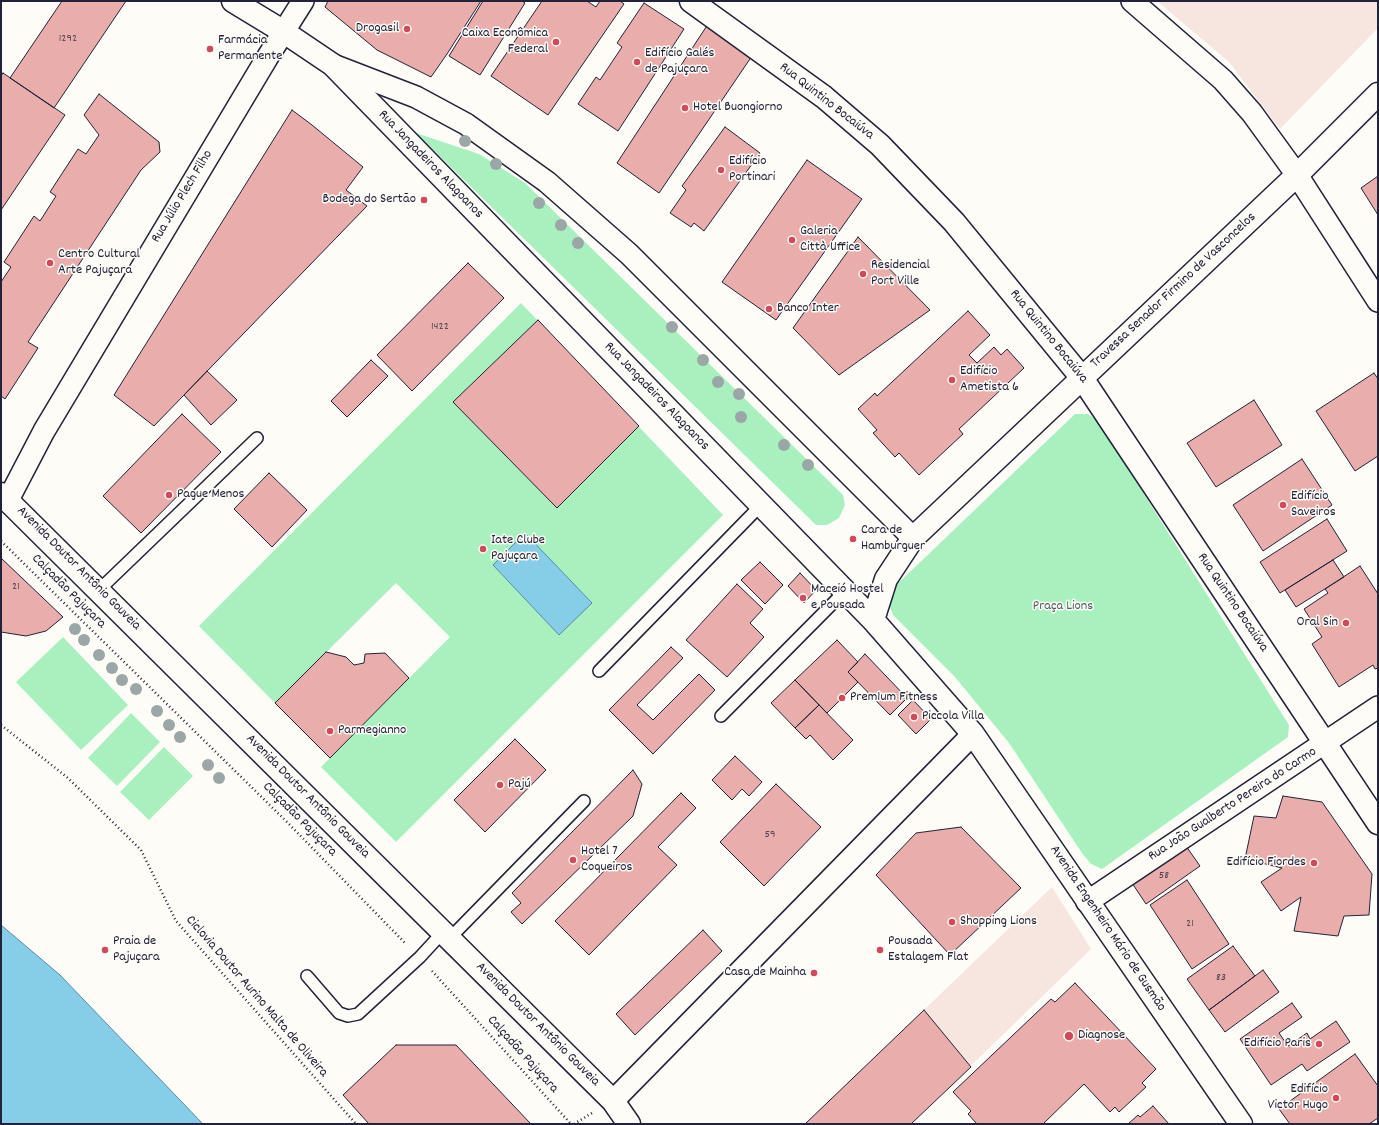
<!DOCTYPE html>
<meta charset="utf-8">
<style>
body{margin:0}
#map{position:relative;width:1379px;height:1125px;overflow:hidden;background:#fdfcf7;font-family:Dekko,sans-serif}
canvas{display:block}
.frame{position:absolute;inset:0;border:2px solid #22223b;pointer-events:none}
</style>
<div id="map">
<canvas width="1379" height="1125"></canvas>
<div class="frame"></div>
</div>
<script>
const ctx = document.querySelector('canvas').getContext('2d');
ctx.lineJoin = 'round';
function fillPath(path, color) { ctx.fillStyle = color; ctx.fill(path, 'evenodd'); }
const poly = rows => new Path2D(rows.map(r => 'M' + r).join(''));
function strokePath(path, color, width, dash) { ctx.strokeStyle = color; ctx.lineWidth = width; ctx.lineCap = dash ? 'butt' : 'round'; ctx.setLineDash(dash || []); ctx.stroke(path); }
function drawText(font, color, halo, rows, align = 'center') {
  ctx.font = font + ' Dekko,sans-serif'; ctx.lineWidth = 3; ctx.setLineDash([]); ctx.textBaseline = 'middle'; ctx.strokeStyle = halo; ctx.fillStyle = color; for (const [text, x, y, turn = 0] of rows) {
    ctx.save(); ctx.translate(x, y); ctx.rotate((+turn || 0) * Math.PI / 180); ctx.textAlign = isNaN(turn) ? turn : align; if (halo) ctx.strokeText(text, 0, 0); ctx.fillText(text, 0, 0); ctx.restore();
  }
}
const built = poly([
 [1157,1,1378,1,1378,28,1280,129,1229,62],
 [1052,887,1091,949,911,1124,805,1124]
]);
const green = poly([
 [416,133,479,154,525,183,843,495,845,505,839,518,827,525,816,525],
 [521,303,723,515,396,842,321,767,450,637,396,583,275,703,199,626],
 [1075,414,1088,414,1098,421,1289,725,1288,737,1102,869,1091,864,1082,853,1009,743,955,677,893,615,889,604,891,590],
 [63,637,128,705,81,750,16,682],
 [131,713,160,742,117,786,88,758],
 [164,747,193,776,149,820,120,792]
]);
const water = poly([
 [525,533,592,603,559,635,493,565,525,533],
 [1,925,60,975,203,1124,1,1124,1,925]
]);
const building = poly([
 [62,1,126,1,54,108,10,78,62,1],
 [328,1,481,1,447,54,431,77,377,50,325,7,328,1],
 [483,1,522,1,525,3,480,75,449,56,483,1],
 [542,1,587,1,596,7,600,1,620,1,624,4,548,115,491,76,542,1],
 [644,3,684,29,618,131,578,104,596,77,600,80,622,47,617,43,644,3],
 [710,21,754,53,659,193,617,163,710,21],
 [3,73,65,115,1,210,1,76,3,73],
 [99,94,159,142,160,152,141,170,28,342,38,348,5,399,1,396,1,282,11,267,4,262,34,216,40,221,56,196,50,192,78,149,86,154,99,135,84,115,99,94],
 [292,110,312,125,363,167,346,190,367,206,154,426,114,395,292,110],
 [725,127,760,153,704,231,694,223,691,227,670,213,686,190,682,186,725,127],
 [807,160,862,199,776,320,722,282,807,160],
 [1378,176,1378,215,1361,188,1378,176],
 [858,237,930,310,839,375,793,328,858,237],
 [468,263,504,298,412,391,377,355,468,263],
 [968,311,990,335,969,355,977,363,994,347,1001,355,1007,349,1024,368,959,429,963,434,919,475,899,453,895,457,873,433,877,430,858,409,875,393,877,396,968,311],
 [538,320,639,426,557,508,453,402,538,320],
 [371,360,388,376,347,417,331,401,371,360],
 [207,371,237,400,211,425,184,395,207,371],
 [1374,373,1378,379,1378,456,1355,471,1316,411,1374,373],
 [1254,400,1282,445,1216,487,1187,443,1254,400],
 [182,414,221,452,141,533,103,496,182,414],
 [1302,459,1332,505,1263,551,1233,505,1302,459],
 [269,473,307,510,272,547,234,509,269,473],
 [1327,519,1347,551,1280,593,1260,562,1327,519],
 [1,558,63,617,46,631,26,636,1,632,1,558],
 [1333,560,1344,577,1296,607,1285,590,1333,560],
 [760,562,783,585,765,604,741,580,760,562],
 [1360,566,1378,594,1378,668,1375,669,1373,665,1339,687,1312,644,1322,637,1304,609,1328,593,1325,589,1360,566],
 [800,573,816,590,804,603,788,586,800,573],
 [737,584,763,609,750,623,764,637,727,677,686,640,737,584],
 [837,640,858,662,848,672,858,682,827,713,795,680,837,640],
 [671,647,683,658,637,705,653,720,699,674,715,690,653,754,609,710,671,647],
 [326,652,346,657,354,665,364,663,365,654,385,653,409,678,330,758,275,703,326,652],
 [865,654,907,698,890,715,848,672,865,654],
 [795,680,819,705,795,728,771,703,795,680],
 [913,700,931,719,916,734,898,715,913,700],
 [819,705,853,740,833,760,810,735,806,739,795,728,819,705],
 [515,739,546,770,485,832,454,800,515,739],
 [735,756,762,782,749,796,742,789,732,800,712,780,735,756],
 [633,770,642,784,633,816,522,924,511,912,521,903,512,893,633,770],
 [776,784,821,827,764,886,720,842,776,784],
 [681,793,696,808,658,847,677,865,589,955,555,921,681,793],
 [1283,796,1322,802,1372,874,1369,915,1344,916,1338,936,1294,931,1301,897,1281,911,1261,882,1282,868,1245,859,1254,816,1276,818,1283,796],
 [961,827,1021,888,950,955,876,875,916,833,961,827],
 [1186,846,1200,866,1146,904,1132,883,1186,846],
 [1187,880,1229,944,1192,969,1150,905,1187,880],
 [703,930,722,951,635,1035,616,1014,703,930],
 [1233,946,1255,976,1209,1010,1187,979,1233,946],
 [1263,970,1279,992,1225,1032,1209,1010,1263,970],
 [1075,983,1156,1069,1142,1083,1146,1087,1119,1112,1115,1107,1110,1112,1084,1084,1043,1124,977,1124,968,1114,971,1111,953,1092,1051,999,1055,1002,1075,983],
 [1292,1003,1302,1017,1279,1033,1288,1046,1307,1033,1310,1039,1336,1021,1350,1042,1307,1071,1302,1064,1271,1085,1240,1039,1292,1003],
 [924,1010,971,1067,911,1124,805,1124,924,1010],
 [396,1045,456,1045,531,1124,369,1124,343,1095,396,1045],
 [1355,1054,1378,1086,1378,1118,1369,1124,1290,1124,1279,1109,1355,1054],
 [1153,1106,1169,1124,1128,1124,1138,1115,1140,1117,1153,1106]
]);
const path = poly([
 [1,541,286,821,406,944],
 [1,725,68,778,141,850,176,921,356,1124],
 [432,971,571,1124],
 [574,1124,592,1113]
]);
const service = poly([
 [99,590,257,438],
 [599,671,761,505],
 [721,716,845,591],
 [450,938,584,801],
 [307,976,339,1013,348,1016,358,1014,420,957,443,932]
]);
const minor = poly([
 [1132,1,1223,80,1252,113,1297,175,1378,301],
 [333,65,416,97,466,124,547,182,629,254,913,538],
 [8,500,44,431,267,58,303,1],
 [1087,902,1378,707],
 [613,1101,973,734]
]);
const tertiary = poly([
 [233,1,284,32,333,65,873,620,973,734,1241,1124],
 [691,1,824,97,880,145,954,222,1082,378,1378,823],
 [873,620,886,579,913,538,1297,175,1378,94]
]);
const primary = poly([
 [1,494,613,1101,629,1124]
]);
const trees = [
 [465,141],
 [496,164],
 [539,203],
 [561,225],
 [578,243],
 [672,327],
 [703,360],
 [718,382],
 [739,394],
 [741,417],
 [784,445],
 [808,465],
 [75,629],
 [84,640],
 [99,655],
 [112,668],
 [122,680],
 [136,689],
 [157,711],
 [169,725],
 [180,737],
 [208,765],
 [219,778]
];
const markers = [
 [407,29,4,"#d1495b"],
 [556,42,4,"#d1495b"],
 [210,49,4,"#d1495b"],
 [637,62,4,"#d1495b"],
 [685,108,4,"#d1495b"],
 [721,170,4,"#d1495b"],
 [424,200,4,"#d1495b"],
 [792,240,4,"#d1495b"],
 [50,263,4,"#d1495b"],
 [863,274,4,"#d1495b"],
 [769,309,4,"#d1495b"],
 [952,380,4,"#d1495b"],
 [169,495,4,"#d1495b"],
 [1283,505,4,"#d1495b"],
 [853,539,4,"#d1495b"],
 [483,549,4,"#d1495b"],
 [803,598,4,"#d1495b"],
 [1346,623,4,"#d1495b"],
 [842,698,4,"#d1495b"],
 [914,717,4,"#d1495b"],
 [330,731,4,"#d1495b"],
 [500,785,4,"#d1495b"],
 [573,860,4,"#d1495b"],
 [1314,863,4,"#d1495b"],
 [952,922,4,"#d1495b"],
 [105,950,4,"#d1495b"],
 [880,950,4,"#d1495b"],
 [814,973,4,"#d1495b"],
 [1069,1036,5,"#d1495b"],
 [1319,1044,4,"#d1495b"],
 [1336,1098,4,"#d1495b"]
];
const numberNames = [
 ["1292",68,39],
 ["1422",440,327],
 ["21",16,587],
 ["59",770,835],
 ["58",1164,876],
 ["21",1190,924],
 ["83",1221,978]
];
const poiNames = [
 ["Drogasil",399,29,"right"],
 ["Caixa Econômica",548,34,"right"],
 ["Federal",548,50,"right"],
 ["Farmácia",218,41],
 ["Permanente",218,57],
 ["Edifício Galés",645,54],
 ["de Pajuçara",645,70],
 ["Hotel Buongiorno",693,108],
 ["Edifício",729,162],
 ["Portinari",729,178],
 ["Bodega do Sertão",416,200,"right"],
 ["Galeria",800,232],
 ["Città Uffice",800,248],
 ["Centro Cultural",58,255],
 ["Arte Pajuçara",58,271],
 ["Residencial",871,266],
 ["Port Ville",871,282],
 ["Banco Inter",777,309],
 ["Edifício",960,372],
 ["Ametista 6",960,388],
 ["Pague Menos",177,495],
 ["Edifício",1291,497],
 ["Saveiros",1291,513],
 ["Cara de",861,531],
 ["Hamburguer",861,547],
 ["Iate Clube",491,541],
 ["Pajuçara",491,557],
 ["Maceió Hostel",811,590],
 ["e Pousada",811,606],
 ["Oral Sin",1338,623,"right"],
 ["Prem1um Fitness",850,698],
 ["Piccola Villa",922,717],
 ["Parmegianno",338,731],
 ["Pajú",508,785],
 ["Hotel 7",581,852],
 ["Coqueiros",581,868],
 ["Edifício Fiordes",1306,863,"right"],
 ["Shopping Lions",960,922],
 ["Praia de",113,942],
 ["Pajuçara",113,958],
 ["Pousada",888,942],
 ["Estalagem Flat",888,958],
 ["Casa de Mainha",806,973,"right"],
 ["Diagnose",1078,1036],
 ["Edifício Paris",1311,1044,"right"],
 ["Edifício",1328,1090,"right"],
 ["Victor Hugo",1328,1106,"right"]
];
const streetNames = [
 ["Rua Quintino Bocaiúva",826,102,38],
 ["Rua Jangadeiros Alagoanos",430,165,46],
 ["Rua Júlio Plech Filho",183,197,-59],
 ["Travessa Senador Firmino de Vasconcelos",1174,291,-43],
 ["Rua Quintino Bocaiúva",1048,337,51],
 ["Rua Jangadeiros Alagoanos",656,397,46],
 ["Avenida Doutor Antônio Gouveia",78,569,45],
 ["Calçadão Pajuçara",68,592,45],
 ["Rua Quintino Bocaiúva",1232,603,56],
 ["Avenida Doutor Antônio Gouveia",307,797,45],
 ["Rua João Gualberto Pereira do Carmo",1233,805,-33],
 ["Calçadão Pajuçara",299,820,45],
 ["Avenida Engenheiro Mário de Gusmão",1107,929,56],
 ["Ciclovia Doutor Aurino Malta de Oliveira",256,997,49],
 ["Avenida Doutor Antônio Gouveia",537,1025,45],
 ["Calçadão Pajuçara",522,1055,48]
];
const parkNames = [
 ["Praça Lions",1063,607]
];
fillPath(built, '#f7e5e0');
fillPath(green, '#a8f1bf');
fillPath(water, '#86cde8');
strokePath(water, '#5e89a3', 1);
fillPath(building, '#e9aeab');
strokePath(building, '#22223b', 1);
strokePath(service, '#22223b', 14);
strokePath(minor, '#22223b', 24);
strokePath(tertiary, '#22223b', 25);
strokePath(primary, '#22223b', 25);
strokePath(path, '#22223b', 2.5, [1, 3]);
strokePath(service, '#fdfcf7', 11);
strokePath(minor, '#fdfcf7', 21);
strokePath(tertiary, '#fdfcf7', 22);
strokePath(primary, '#fdfcf7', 22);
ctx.fillStyle = '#9ba6a6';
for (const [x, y] of trees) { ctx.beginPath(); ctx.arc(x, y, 6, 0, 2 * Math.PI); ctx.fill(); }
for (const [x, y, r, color] of markers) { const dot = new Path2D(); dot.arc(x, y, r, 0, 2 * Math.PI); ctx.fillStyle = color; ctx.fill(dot); strokePath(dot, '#fdfcf7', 1.5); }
drawText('12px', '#544557', null, numberNames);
drawText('14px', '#22223b', '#fdfcf7', poiNames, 'left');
drawText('14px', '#22223b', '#fdfcf7', streetNames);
drawText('14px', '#4a6063', '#fdfcf7', parkNames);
</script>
